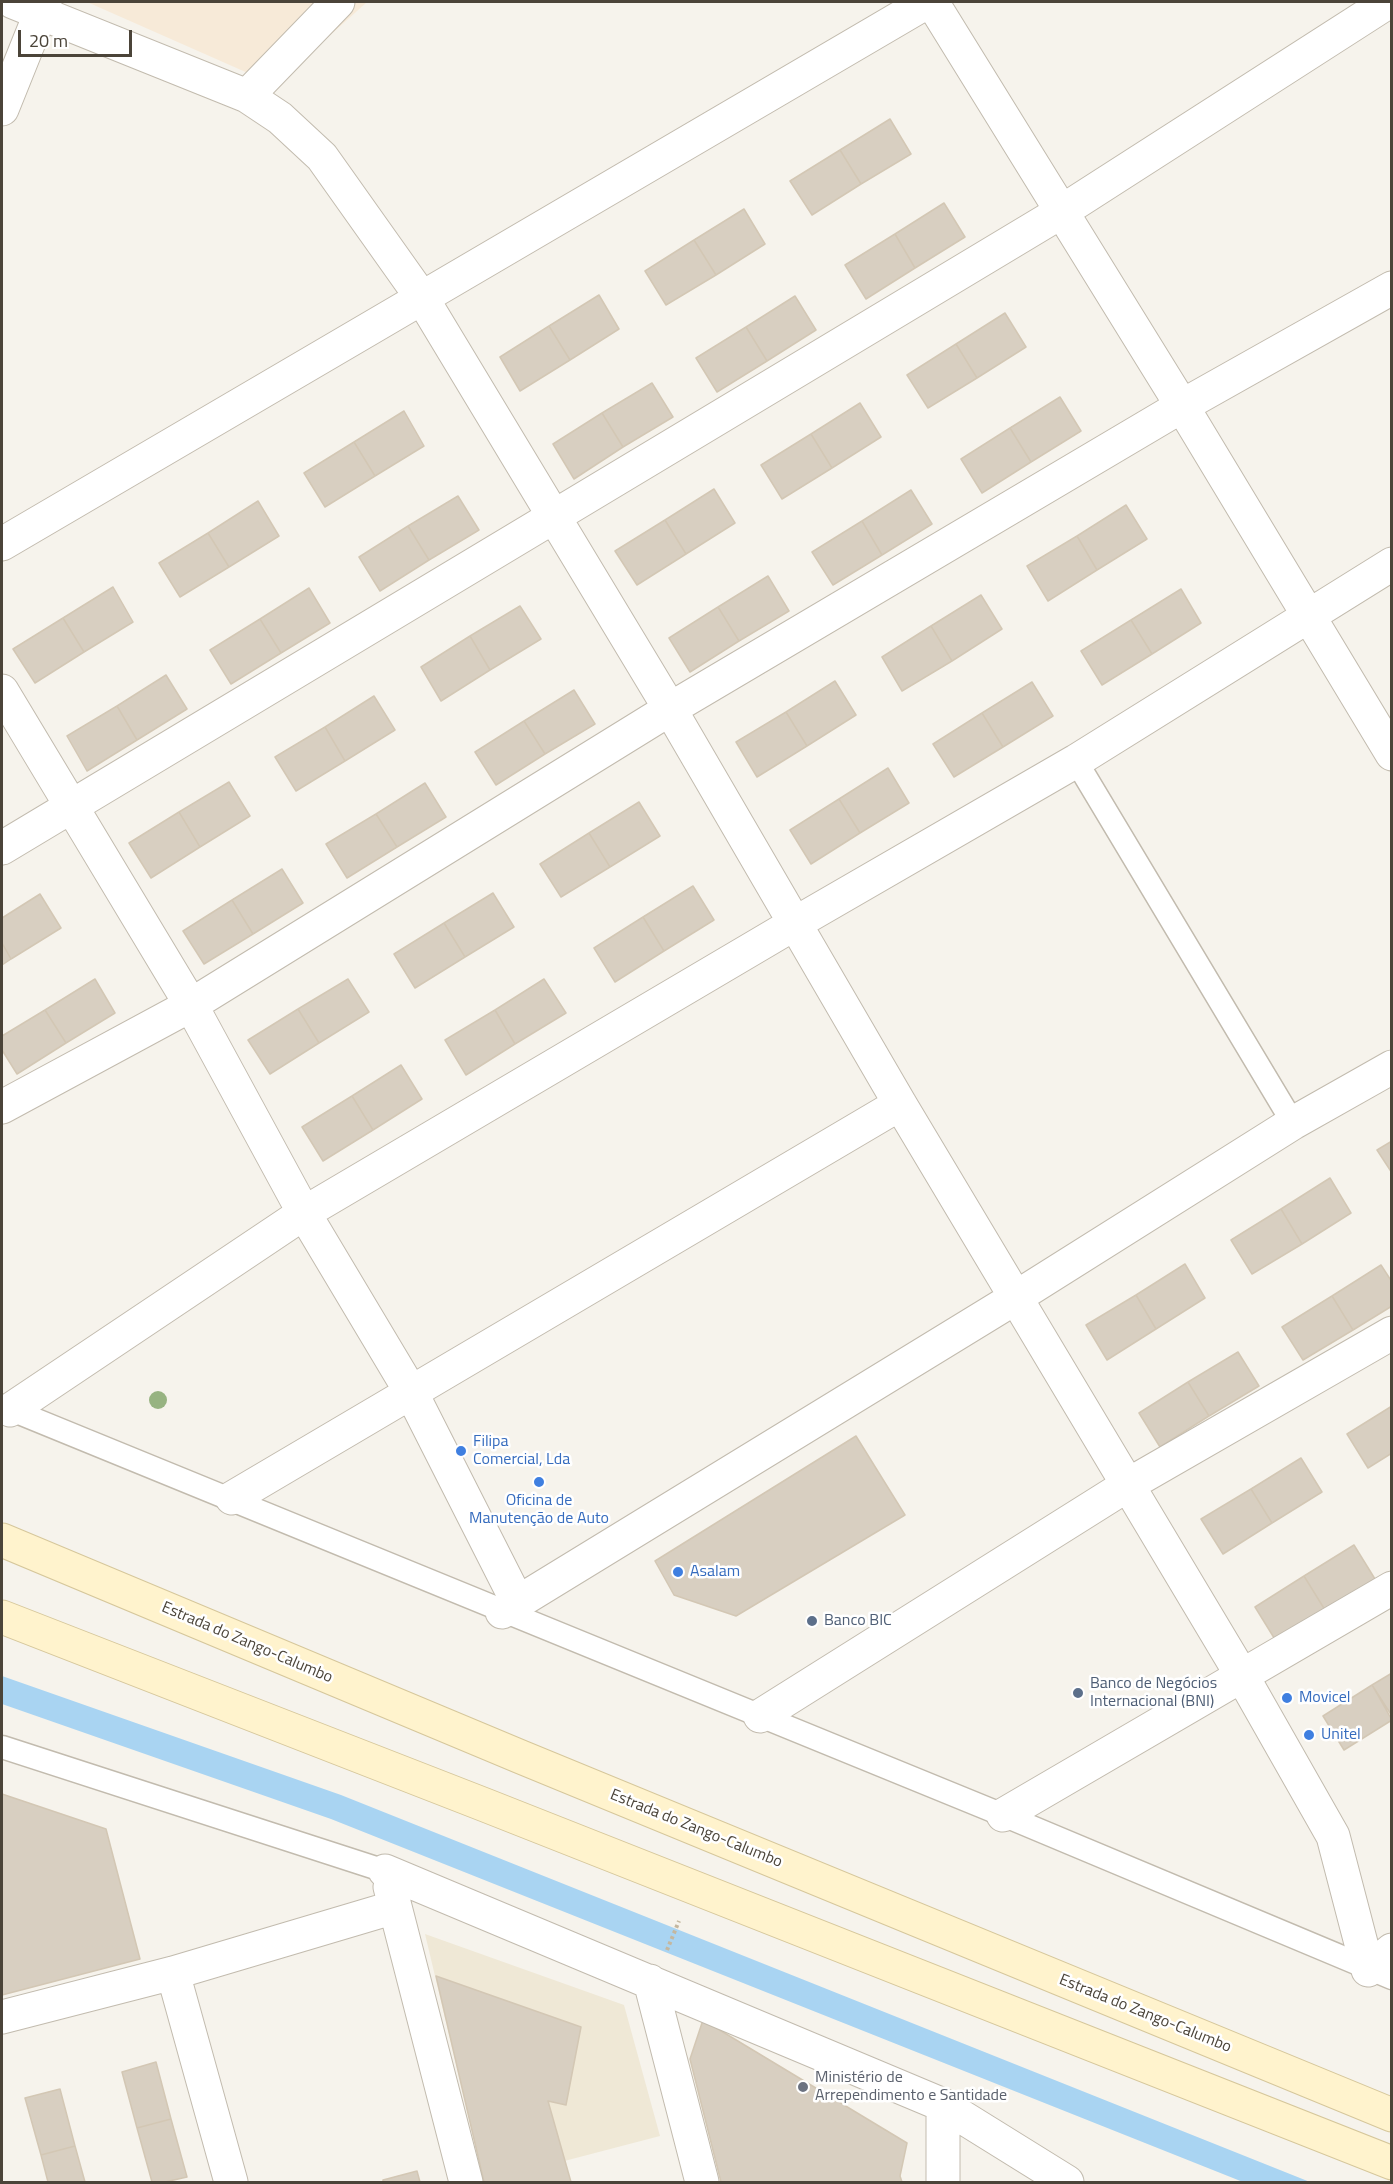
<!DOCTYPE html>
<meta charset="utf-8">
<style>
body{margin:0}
#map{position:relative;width:1393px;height:2184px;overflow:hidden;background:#f6f3ec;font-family:"Titillium Web",sans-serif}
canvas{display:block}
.frame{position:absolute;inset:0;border:3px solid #4b4439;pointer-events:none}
.scale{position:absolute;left:18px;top:30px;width:114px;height:27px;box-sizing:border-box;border:3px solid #4b4439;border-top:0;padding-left:8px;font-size:18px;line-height:21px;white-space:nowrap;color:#4b4439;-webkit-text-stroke:4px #fff;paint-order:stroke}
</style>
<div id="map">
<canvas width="1393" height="2184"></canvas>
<div class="frame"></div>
<div class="scale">20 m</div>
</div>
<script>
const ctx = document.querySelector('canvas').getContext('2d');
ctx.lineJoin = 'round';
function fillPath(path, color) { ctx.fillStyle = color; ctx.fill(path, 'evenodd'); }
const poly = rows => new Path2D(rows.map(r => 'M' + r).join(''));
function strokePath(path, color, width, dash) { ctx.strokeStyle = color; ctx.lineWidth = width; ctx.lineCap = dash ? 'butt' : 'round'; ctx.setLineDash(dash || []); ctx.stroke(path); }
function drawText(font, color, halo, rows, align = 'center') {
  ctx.font = font + ' "Titillium Web",sans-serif'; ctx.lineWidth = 5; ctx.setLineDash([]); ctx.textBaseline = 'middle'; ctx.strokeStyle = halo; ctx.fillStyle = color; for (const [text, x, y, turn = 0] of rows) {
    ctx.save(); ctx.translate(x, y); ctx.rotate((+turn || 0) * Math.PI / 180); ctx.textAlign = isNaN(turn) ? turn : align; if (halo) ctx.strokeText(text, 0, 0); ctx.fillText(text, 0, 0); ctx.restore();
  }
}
const commercial = poly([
 [87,2,367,2,275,85]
]);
const education = poly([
 [425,1934,624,2005,660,2136,484,2182]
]);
const water = poly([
 [2,1676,341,1795,1310,2182,1243,2182,331,1819,2,1704]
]);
const building = poly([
 [890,119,911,154,861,184,840,150,890,119],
 [840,150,861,184,812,215,790,181,840,150],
 [944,203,965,237,915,268,895,234,944,203],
 [744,209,765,244,716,275,694,240,744,209],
 [895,234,915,268,866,299,845,265,895,234],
 [694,240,716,275,666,305,645,271,694,240],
 [599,295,619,329,570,360,549,326,599,295],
 [795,296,816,330,767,361,746,327,795,296],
 [1005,313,1026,347,977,378,956,344,1005,313],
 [549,326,570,360,520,391,500,357,549,326],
 [746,327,767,361,717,392,696,358,746,327],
 [956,344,977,378,928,408,907,375,956,344],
 [652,383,673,417,623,447,602,413,652,383],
 [1060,397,1081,431,1031,462,1010,428,1060,397],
 [860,403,881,437,832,468,811,434,860,403],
 [404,411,424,446,375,476,354,442,404,411],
 [602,413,623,447,574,479,553,444,602,413],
 [1010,428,1031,462,982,493,961,459,1010,428],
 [811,434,832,468,782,499,761,465,811,434],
 [354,442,375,476,325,507,304,473,354,442],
 [714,489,735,523,686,554,665,520,714,489],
 [911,490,932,524,882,555,862,521,911,490],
 [458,496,479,530,429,560,408,526,458,496],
 [258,501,279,536,229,567,208,533,258,501],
 [1126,505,1147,539,1097,570,1077,536,1126,505],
 [665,520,686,554,637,585,615,551,665,520],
 [862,521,882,555,833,585,812,552,862,521],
 [408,526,429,560,380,591,359,557,408,526],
 [208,533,229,567,180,597,159,563,208,533],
 [1077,536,1097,570,1048,601,1027,566,1077,536],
 [768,576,789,611,739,641,718,607,768,576],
 [113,587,133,622,84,652,63,618,113,587],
 [309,588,330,623,281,653,260,619,309,588],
 [1181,589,1201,623,1152,654,1131,620,1181,589],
 [981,595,1002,629,952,661,931,626,981,595],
 [520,606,541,639,490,670,470,636,520,606],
 [718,607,739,641,690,672,669,638,718,607],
 [63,618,84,652,35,683,13,649,63,618],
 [260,619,281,653,231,684,210,650,260,619],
 [1131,620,1152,654,1102,685,1081,651,1131,620],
 [931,626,952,661,902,691,882,657,931,626],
 [470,636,490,670,441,701,421,667,470,636],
 [166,675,187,709,137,740,117,706,166,675],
 [835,681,856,715,807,746,786,712,835,681],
 [1032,682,1053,716,1003,747,982,713,1032,682],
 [574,690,595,724,545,754,524,721,574,690],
 [374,696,395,730,345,761,325,727,374,696],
 [117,706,137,740,87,771,67,736,117,706],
 [786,712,807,746,757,777,736,742,786,712],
 [982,713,1003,747,954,777,933,744,982,713],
 [524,721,545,754,496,785,475,752,524,721],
 [325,727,345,761,296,791,275,757,325,727],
 [888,768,909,803,860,833,839,799,888,768],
 [229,782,250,816,200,847,179,812,229,782],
 [425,783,446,817,397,847,376,814,425,783],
 [839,799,860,833,811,864,790,830,839,799],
 [639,802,660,836,610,867,589,833,639,802],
 [179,812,200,847,151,878,129,843,179,812],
 [376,814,397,847,347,878,326,844,376,814],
 [589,833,610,867,561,897,540,864,589,833],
 [282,869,303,903,253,934,232,900,282,869],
 [693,886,714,920,664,951,643,917,693,886],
 [493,893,514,927,465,957,444,923,493,893],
 [40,894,61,928,11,959,2,943,2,918,40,894],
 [232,900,253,934,204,964,183,931,232,900],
 [643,917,664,951,615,982,594,948,643,917],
 [444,923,465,957,415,988,394,954,444,923],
 [2,943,11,959,2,965,2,943],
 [95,979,115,1013,66,1043,45,1010,95,979],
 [348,979,369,1012,319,1043,298,1009,348,979],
 [544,979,566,1013,515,1044,495,1010,544,979],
 [298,1009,319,1043,270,1074,248,1040,298,1009],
 [45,1010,66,1043,17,1074,2,1050,2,1036,45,1010],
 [495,1010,515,1044,466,1075,445,1040,495,1010],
 [401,1065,422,1099,373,1130,352,1096,401,1065],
 [352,1096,373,1130,323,1161,302,1127,352,1096],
 [1392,1141,1392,1173,1377,1150,1392,1141],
 [1330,1178,1351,1213,1302,1244,1281,1209,1330,1178],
 [1281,1209,1302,1244,1252,1274,1231,1240,1281,1209],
 [1185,1264,1205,1298,1156,1329,1136,1295,1185,1264],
 [1381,1265,1392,1282,1392,1306,1353,1330,1332,1296,1381,1265],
 [1136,1295,1156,1329,1107,1360,1086,1325,1136,1295],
 [1332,1296,1353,1330,1303,1360,1282,1327,1332,1296],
 [1238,1352,1259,1386,1209,1416,1188,1382,1238,1352],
 [1188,1382,1209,1416,1160,1447,1139,1413,1188,1382],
 [1392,1406,1392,1453,1368,1468,1347,1434,1392,1406],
 [856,1436,905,1515,736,1616,674,1595,655,1561,856,1436],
 [1301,1458,1322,1492,1272,1523,1251,1489,1301,1458],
 [1251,1489,1272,1523,1223,1554,1201,1519,1251,1489],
 [1354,1545,1375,1579,1325,1610,1304,1576,1354,1545],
 [1304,1576,1325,1610,1276,1641,1255,1607,1304,1576],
 [1392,1673,1392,1716,1372,1685,1392,1673],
 [1372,1685,1392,1720,1344,1750,1323,1716,1372,1685],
 [2,1794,106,1829,140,1959,2,1995,2,1794],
 [436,1976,581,2027,566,2105,548,2101,571,2182,484,2182,436,1976],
 [703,2020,907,2143,900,2176,902,2182,721,2182,690,2059,703,2020],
 [156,2062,171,2119,137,2128,122,2072,156,2062],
 [60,2089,75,2146,41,2155,25,2098,60,2089],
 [171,2119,187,2177,165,2182,152,2182,137,2128,171,2119],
 [75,2146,85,2182,48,2182,41,2155,75,2146],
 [417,2171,420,2182,383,2182,383,2180,417,2171]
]);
const path = poly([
 [667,1950,679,1921]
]);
const service = poly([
 [1076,761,1293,1123],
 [2,1406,1003,1815,1392,1978],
 [2,1747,385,1871]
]);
const minor = poly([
 [13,2,247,96,280,118,322,157,422,298,670,709,900,1104,1241,1674,1333,1836,1368,1970,1392,1950],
 [932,2,1182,406,1392,754],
 [247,96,338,2],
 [2,109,45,2],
 [2,544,927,2],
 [2,691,191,1005,304,1213,411,1392,517,1601],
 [2,848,1061,212,1388,2],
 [2,1107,191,1005,670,709,1182,406,1392,288],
 [10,1410,304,1213,794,924,1076,761,1392,564],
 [232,1498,900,1104],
 [502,1612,1015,1298,1293,1123,1392,1067],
 [760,1716,1126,1486,1392,1333],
 [1003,1815,1392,1588],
 [385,1871,943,2105,1067,2182],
 [390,1887,466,2182],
 [173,1973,231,2182],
 [650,1981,702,2182],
 [2,2017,173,1973,395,1907],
 [943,2182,943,2105]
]);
const secondary = poly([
 [2,1540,521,1757,1392,2115],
 [2,1617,485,1805,1392,2163]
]);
const trees = [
 [158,1400]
];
const markers = [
 [461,1451,6,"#3f7fe0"],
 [539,1482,6,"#3f7fe0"],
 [678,1572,6,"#3f7fe0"],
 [812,1621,6,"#5c6f8a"],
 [1078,1693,6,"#5c6f8a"],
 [1287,1698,6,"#3f7fe0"],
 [1309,1735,6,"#3f7fe0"],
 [803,2087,6,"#6b7280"]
];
const shopNames = [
 ["Filipa",473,1442],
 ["Comercial, Lda",473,1460],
 ["Oficina de",539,1501,"center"],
 ["Manutenção de Auto",539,1519,"center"],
 ["Asalam",690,1572],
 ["Movicel",1299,1698],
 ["Unitel",1321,1735]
];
const serviceNames = [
 ["Banco BIC",824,1621],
 ["Banco de Negócios",1090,1684],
 ["Internacional (BNI)",1090,1702]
];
const streetNames = [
 ["Estrada do Zango-Calumbo",247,1643,23],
 ["Estrada do Zango-Calumbo",696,1829,22],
 ["Estrada do Zango-Calumbo",1145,2014,22]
];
const worshipNames = [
 ["Ministério de",815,2078],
 ["Arrependimento e Santidade",815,2096]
];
fillPath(commercial, '#f7ead8');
fillPath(education, '#efe8d6');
fillPath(water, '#a9d4f2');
fillPath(building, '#d8cfc1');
strokePath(building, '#d3c7b4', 1.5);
strokePath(service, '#c2bbae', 25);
strokePath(minor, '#c2bbae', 35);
strokePath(secondary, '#d6c79b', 35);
strokePath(path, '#c4b79f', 4, [3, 3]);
strokePath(service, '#fff', 22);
strokePath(minor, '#fff', 33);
strokePath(secondary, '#fff3cd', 33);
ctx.fillStyle = '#97b381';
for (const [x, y] of trees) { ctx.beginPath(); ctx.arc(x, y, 9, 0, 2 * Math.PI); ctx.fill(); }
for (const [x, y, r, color] of markers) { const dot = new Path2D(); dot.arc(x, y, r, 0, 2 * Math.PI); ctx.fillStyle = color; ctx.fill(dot); strokePath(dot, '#fff', 2); }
drawText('16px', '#366cbe', '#fff', shopNames, 'left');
drawText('16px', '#4e5e75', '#fff', serviceNames, 'left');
drawText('16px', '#4b4439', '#fff', streetNames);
drawText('16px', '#5b616d', '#fff', worshipNames, 'left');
</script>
